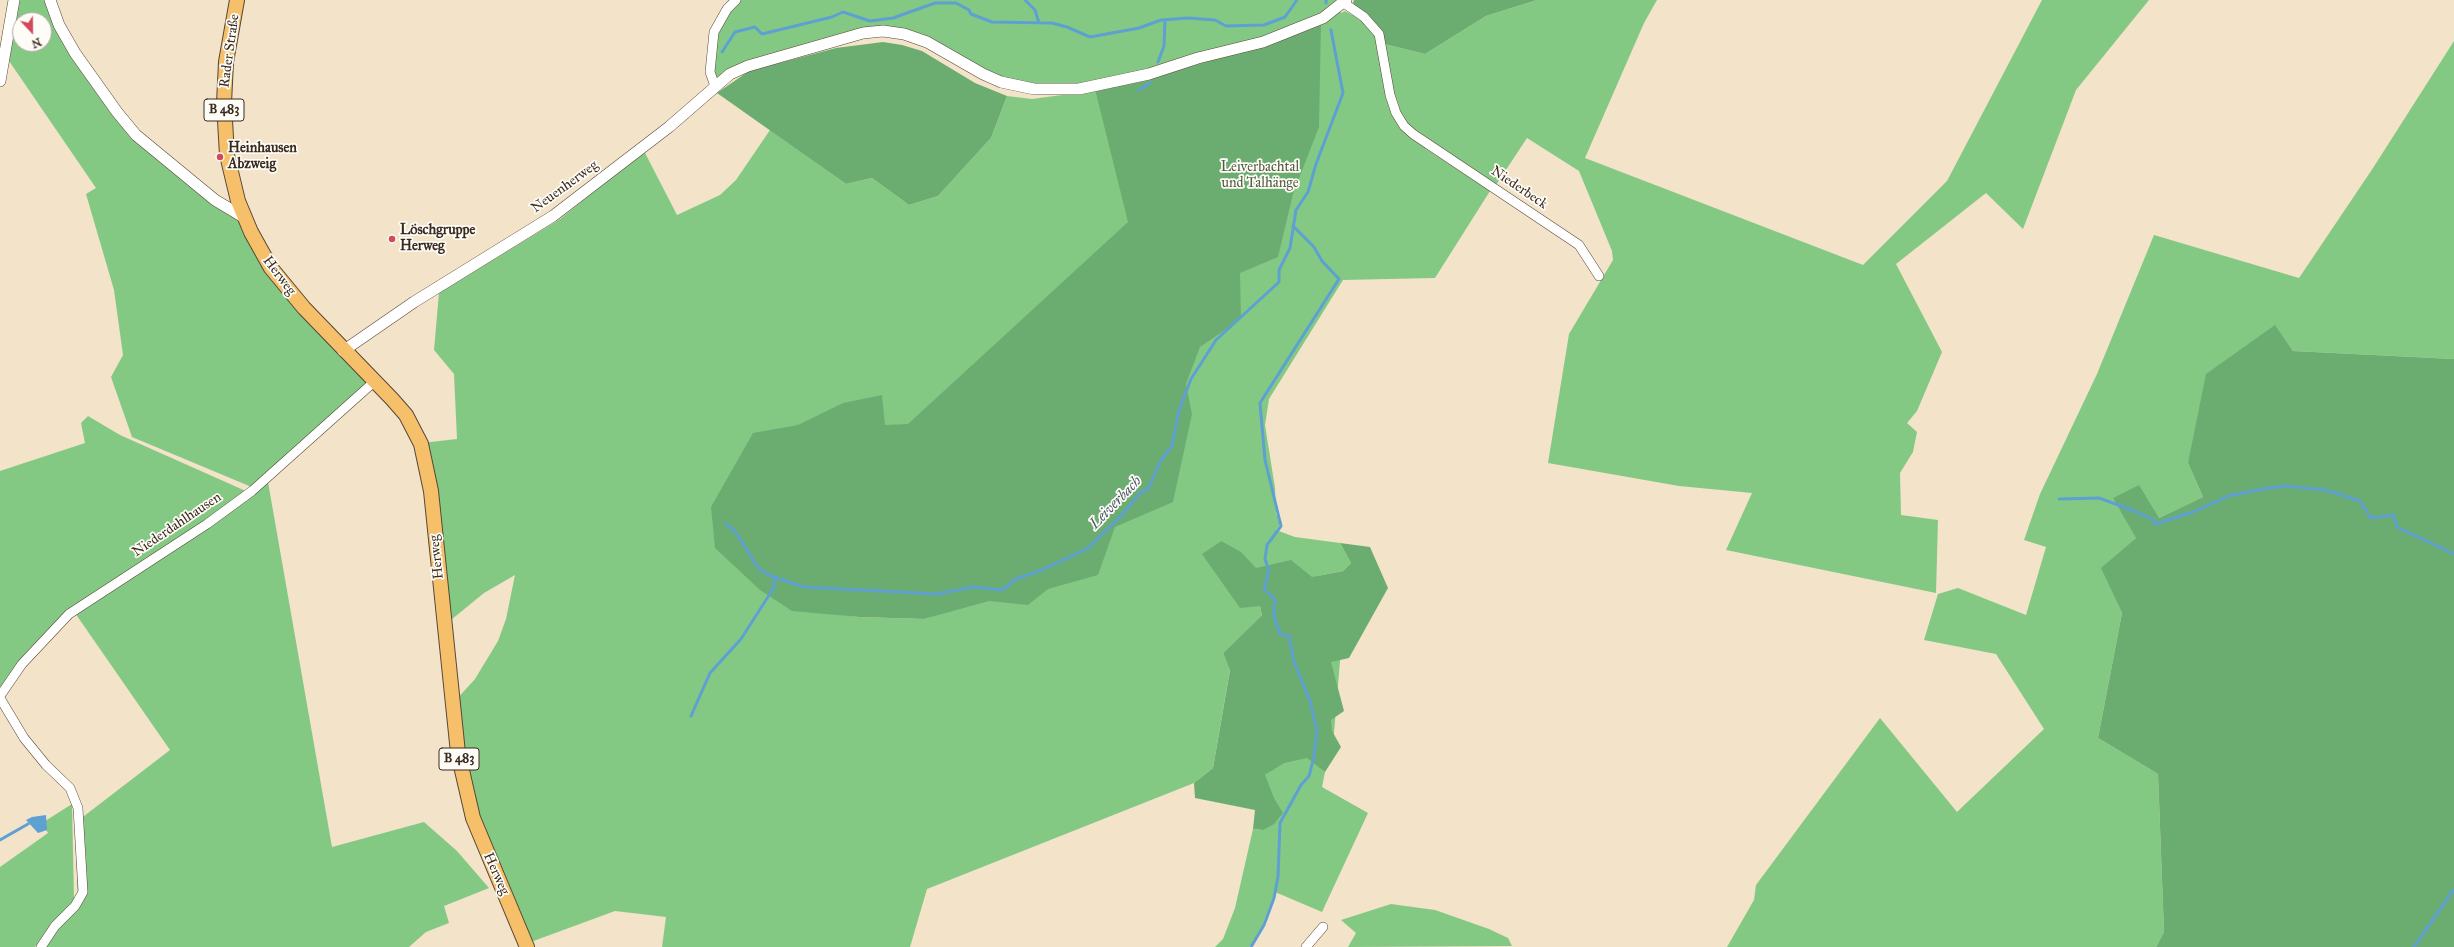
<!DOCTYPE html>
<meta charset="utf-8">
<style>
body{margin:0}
#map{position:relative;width:2454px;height:947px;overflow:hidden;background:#f3e3c9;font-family:"IM FELL Great Primer",serif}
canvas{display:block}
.north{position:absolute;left:12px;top:12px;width:40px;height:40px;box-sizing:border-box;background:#fdfcf7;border:1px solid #afa8a0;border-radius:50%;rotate:158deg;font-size:11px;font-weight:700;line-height:16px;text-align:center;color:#3b2a1e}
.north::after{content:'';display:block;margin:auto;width:14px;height:18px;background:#d1495b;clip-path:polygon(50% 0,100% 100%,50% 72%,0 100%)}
</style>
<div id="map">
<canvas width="2454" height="947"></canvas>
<div class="north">N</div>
</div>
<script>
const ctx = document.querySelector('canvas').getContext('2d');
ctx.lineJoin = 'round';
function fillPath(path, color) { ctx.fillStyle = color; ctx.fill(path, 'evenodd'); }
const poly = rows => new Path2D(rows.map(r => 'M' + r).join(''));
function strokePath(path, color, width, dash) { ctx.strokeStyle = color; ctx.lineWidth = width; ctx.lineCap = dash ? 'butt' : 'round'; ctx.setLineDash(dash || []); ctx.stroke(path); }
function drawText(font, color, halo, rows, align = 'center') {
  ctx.font = font + ' "IM FELL Great Primer",serif'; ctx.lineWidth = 3.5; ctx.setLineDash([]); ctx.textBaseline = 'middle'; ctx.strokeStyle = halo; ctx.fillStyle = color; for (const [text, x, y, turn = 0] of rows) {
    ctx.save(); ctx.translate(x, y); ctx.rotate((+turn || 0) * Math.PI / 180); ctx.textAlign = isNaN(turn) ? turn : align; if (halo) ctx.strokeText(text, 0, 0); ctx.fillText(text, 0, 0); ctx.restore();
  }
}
const green = poly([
 [16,0,48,0,116,113,244,221,250,234,372,381,254,488,132,437,111,377,123,355,114,290,86,194,96,188,7,58],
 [20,20,44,20,44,44,20,44],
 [738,0,1337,0,1335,6,1341,13,1345,11,1360,19,1377,34,1386,98,1426,149,1490,191,1435,278,1343,280,1269,399,1265,425,1275,488,1276,514,1282,522,1276,530,1295,537,1340,543,1351,563,1343,571,1317,576,1342,637,1333,745,1323,770,1325,772,1322,787,1368,813,1322,912,1275,892,1258,937,1249,947,1215,947,1223,939,1235,908,1253,829,1261,830,1265,775,1275,768,1262,609,1221,541,1203,554,1260,606,1262,615,1223,653,1230,669,1213,768,1194,783,927,889,910,947,662,947,666,917,615,911,528,943,481,832,455,701,475,679,498,641,506,619,515,575,484,593,446,624,422,443,457,439,454,374,434,350,439,293,560,219,644,151,677,215,720,195,736,180,770,130,846,184,872,178,909,205,938,196,991,138,1007,96,1032,99,1077,93,1104,81,1051,87,1012,82,884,26,718,78,714,76,715,30],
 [790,609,930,617,924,619,859,617],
 [1537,0,1657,0,1644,23,1585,158,1863,265,1947,181,2042,0,2149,0,2076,90,2023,229,1986,193,1896,264,1942,352,1917,411,1907,423,1917,432,1913,452,1900,473,1901,515,1938,520,1936,593,1726,550,1752,493,1679,486,1548,463,1569,334,1613,260,1612,251,1579,171,1527,138,1496,185,1406,125,1392,95,1384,44,1425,54,1486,16],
 [2454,41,2454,359,2293,351,2275,326,2188,463,2203,497,2159,518,2102,568,2122,613,2098,738,2158,774,2164,932,2156,947,1727,947,1754,900,1756,885,1880,718,1957,812,2044,729,1996,654,1924,640,1938,594,1958,588,2026,615,2046,547,2024,540,2040,494,2097,374,2154,235,2299,278,2373,168],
 [88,416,120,435,248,492,206,524,103,586,66,614,0,692,0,471,85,443,81,423],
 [268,482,332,847,424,822,457,851,489,888,444,906,449,923,426,932,409,947,40,947,78,902,75,823,170,750,75,613],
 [72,804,74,900,52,924,35,947,0,947,0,867,48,833,42,823],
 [1391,904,1435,910,1489,929,1508,938,1512,946,1348,947,1356,933,1341,920]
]);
const forest = poly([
 [1354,0,1537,0,1486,16,1425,54,1384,44,1381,31,1353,3],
 [1321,23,1319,127,1293,194,1278,257,1240,273,1241,319,1200,347,1186,384,1192,414,1173,502,1115,527,1098,575,1048,589,1028,605,989,601,924,619,859,617,792,611,760,590,715,548,711,507,753,433,798,425,843,403,882,395,885,425,908,424,1128,222,1095,89,1151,78,1200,64],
 [883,42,902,45,922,51,975,83,1007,96,991,138,938,196,909,205,872,178,846,184,717,93,749,71,836,48],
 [2275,325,2293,351,2454,359,2454,947,2156,947,2164,932,2158,774,2098,738,2122,613,2101,568,2136,538,2113,498,2139,485,2159,518,2203,497,2188,463,2206,374],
 [1221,541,1241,552,1256,568,1291,560,1312,577,1343,571,1351,563,1340,543,1370,547,1388,588,1349,658,1331,662,1344,711,1331,720,1332,731,1341,747,1325,772,1307,758,1284,763,1265,775,1274,798,1283,813,1274,824,1263,830,1253,829,1255,810,1195,798,1194,783,1213,768,1230,670,1223,653,1262,615,1260,606,1240,608,1202,554]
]);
const water = poly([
 [46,815,47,830,38,833,26,820,32,817]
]);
const stream = poly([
 [1025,0,1035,10,1039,23],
 [1326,3,1326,0],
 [722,52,735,32,755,27,762,34,832,17,843,12,870,21,893,18,935,3,956,3,969,10,971,14,992,22,1052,23,1067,27,1090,37,1139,28,1161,20,1188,18,1215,20,1226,26,1264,25,1285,17,1297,0],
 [1158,62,1164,46,1165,20],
 [1139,90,1150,83],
 [2059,499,2099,498,2132,510,2154,520,2155,524,2196,511,2228,496,2262,489,2284,486,2326,490,2360,501,2371,518,2394,515,2397,527,2454,554],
 [726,523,737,534,759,569,771,576,804,587,937,594,973,587,1002,590,1016,579,1042,570,1088,548,1120,517,1141,492,1148,489,1161,460,1172,446,1179,410,1191,379,1216,340,1279,282,1279,270,1290,248,1296,210,1308,192,1316,164,1343,93,1331,30],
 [691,716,710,673,741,639,773,589,775,578],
 [0,840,28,824],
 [1251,947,1264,925,1274,898,1278,877,1280,823,1301,785,1309,776,1314,757,1317,730,1310,701,1294,662,1289,636,1280,634,1278,629,1274,616,1275,599,1264,589,1269,571,1265,559,1267,545,1281,526,1265,460,1260,403,1339,279,1322,261,1314,247,1293,226],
 [2414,947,2454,889]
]);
const minor = poly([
 [1344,3,1364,17,1379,34,1390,95,1396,113,1404,126,1413,134,1579,245,1599,276],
 [715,86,710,72,714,32,727,9,736,0],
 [0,696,22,664,69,614,207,524,252,491,375,381],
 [0,698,24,738,46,765,70,788,78,808,83,892,75,906,55,926,41,947],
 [1306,947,1323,927]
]);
const tertiary = poly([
 [50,0,59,25,75,53,117,112,136,135,215,200,245,218],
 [0,81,14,0],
 [343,351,414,302,553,216,669,127,730,74,748,66,863,33,883,31,904,34,927,42,983,74,1001,82,1034,89,1079,89,1149,74,1198,58,1263,42,1323,18,1346,0]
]);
const primary = poly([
 [237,0,226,62,224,103,227,155,238,201,251,232,271,268,304,308,392,399,406,415,421,444,431,491,458,753,473,818,527,947]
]);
const markers = [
 [220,157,4,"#d1495b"],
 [392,239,4,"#d1495b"]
];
const shields = [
 [224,110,40],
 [459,759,40]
];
const shieldNames = [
 ["B 483",224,110],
 ["B 483",459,759]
];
const streetNames = [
 ["Rader Straße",230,51,-82],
 ["Neuenherweg",565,187,-36],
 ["Niederbeck",1519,188,34],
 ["Herweg",279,276,53],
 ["Niederdahlhausen",177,525,-34],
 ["Herweg",437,557,-96],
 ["Herweg",496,874,66]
];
const poiNames = [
 ["Heinhausen",228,149],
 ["Abzweig",228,165],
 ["Löschgruppe",400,231],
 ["Herweg",400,247]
];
const parkNames = [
 ["Leiverbachtal",1260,168],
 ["und Talhänge",1260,184]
];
const waterNames = [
 ["Leiverbach",1116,503,-46]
];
fillPath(green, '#84c983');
fillPath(forest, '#6bad71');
fillPath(water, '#5fa0d2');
strokePath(stream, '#5fa0d2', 3);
strokePath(minor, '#574638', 10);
strokePath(tertiary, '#574638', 12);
strokePath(primary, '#574638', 16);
strokePath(minor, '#fff', 9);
strokePath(tertiary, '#fff', 11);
strokePath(primary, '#f6c06b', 14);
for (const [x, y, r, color] of markers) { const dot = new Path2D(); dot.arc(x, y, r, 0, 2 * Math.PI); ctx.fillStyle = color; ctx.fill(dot); strokePath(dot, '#fdfcf7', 1.5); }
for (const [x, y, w] of shields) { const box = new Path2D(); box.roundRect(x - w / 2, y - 11, w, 22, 3); ctx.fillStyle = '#fdfcf7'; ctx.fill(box); strokePath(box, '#3b2a1e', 1); }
drawText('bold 13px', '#3b2a1e', null, shieldNames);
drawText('14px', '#3b2a1e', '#fdfcf7', streetNames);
drawText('bold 14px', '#3b2a1e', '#fdfcf7', poiNames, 'left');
drawText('14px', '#515a3c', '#fdfcf7', parkNames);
drawText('italic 15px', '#495966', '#fdfcf7', waterNames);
</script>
